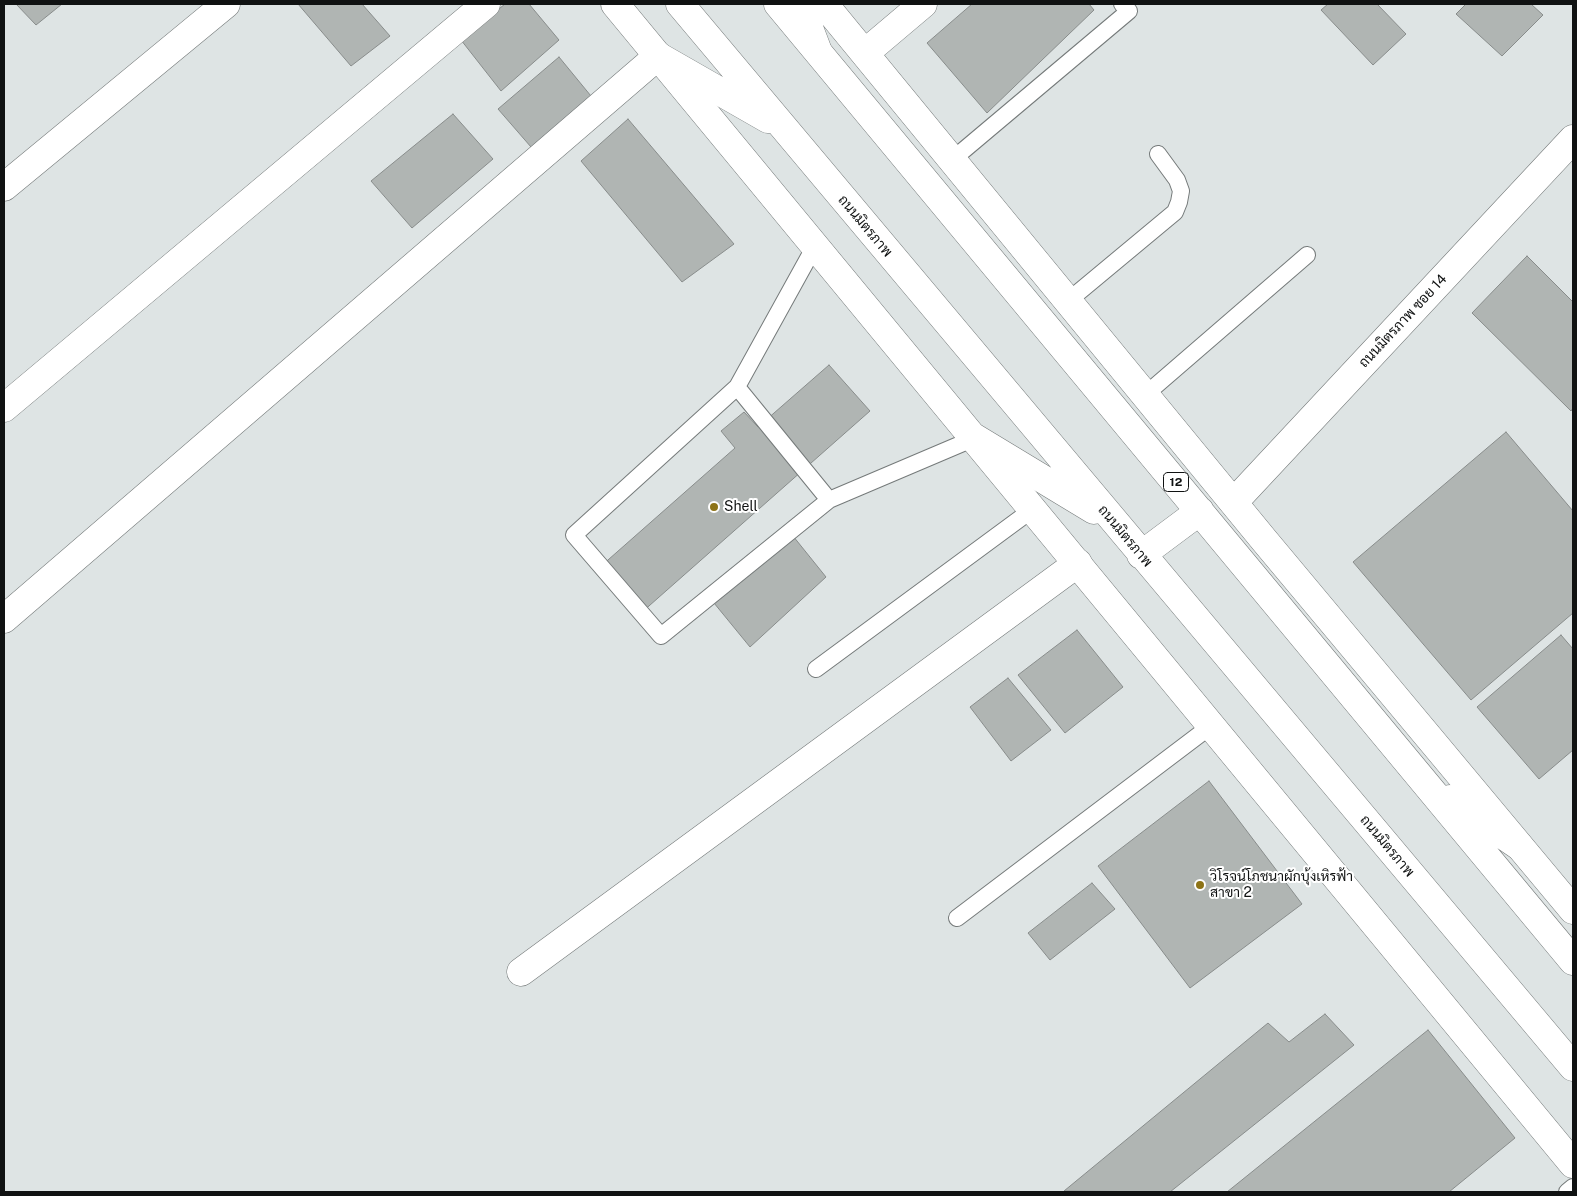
<!DOCTYPE html>
<meta charset="utf-8">
<style>
body{margin:0}
#map{position:relative;width:1577px;height:1196px;overflow:hidden;background:#dee4e4;font-family:"Public Sans",sans-serif}
canvas{display:block}
.frame{position:absolute;inset:0;border:5px solid #101212;pointer-events:none}
</style>
<div id="map">
<canvas width="1577" height="1196"></canvas>
<div class="frame"></div>
</div>
<script>
const ctx = document.querySelector('canvas').getContext('2d');
ctx.lineJoin = 'round';
function fillPath(path, color) { ctx.fillStyle = color; ctx.fill(path, 'evenodd'); }
const poly = rows => new Path2D(rows.map(r => 'M' + r).join(''));
function strokePath(path, color, width, dash) { ctx.strokeStyle = color; ctx.lineWidth = width; ctx.lineCap = dash ? 'butt' : 'round'; ctx.setLineDash(dash || []); ctx.stroke(path); }
function drawText(font, color, halo, rows, align = 'center') {
  ctx.font = font + ' "Public Sans",Sarabun,sans-serif'; ctx.lineWidth = 4; ctx.setLineDash([]); ctx.textBaseline = 'middle'; ctx.strokeStyle = halo; ctx.fillStyle = color; for (const [text, x, y, turn = 0] of rows) {
    ctx.save(); ctx.translate(x, y); ctx.rotate((+turn || 0) * Math.PI / 180); ctx.textAlign = isNaN(turn) ? turn : align; if (halo) ctx.strokeText(text, 0, 0); ctx.fillText(text, 0, 0); ctx.restore();
  }
}
const building = poly([
 [16,4,62,4,36,25,16,4],
 [298,4,362,4,390,36,351,66,298,4],
 [505,4,529,4,559,40,501,91,461,40,505,4],
 [972,4,1089,4,1094,10,987,113,927,43,972,4],
 [1328,4,1377,4,1406,34,1373,65,1321,10,1328,4],
 [1466,4,1531,4,1543,15,1502,56,1456,14,1466,4],
 [559,57,591,96,531,147,498,109,559,57],
 [453,114,493,159,412,228,371,181,453,114],
 [628,119,734,244,682,282,581,161,628,119],
 [1527,256,1573,302,1573,408,1571,411,1472,313,1527,256],
 [829,365,870,411,641,613,600,567,735,448,721,431,744,412,758,427,829,365],
 [1506,432,1573,511,1573,613,1471,700,1353,562,1506,432],
 [793,536,826,577,750,647,714,603,793,536],
 [1077,630,1123,687,1065,733,1018,675,1077,630],
 [1561,635,1573,649,1573,750,1539,779,1477,707,1561,635],
 [1008,678,1051,730,1011,761,970,707,1008,678],
 [1209,781,1302,904,1190,988,1098,866,1209,781],
 [1092,883,1115,909,1050,960,1028,933,1092,883],
 [1325,1014,1354,1045,1170,1192,1064,1191,1268,1023,1289,1042,1325,1014],
 [1428,1030,1515,1138,1449,1192,1227,1192,1428,1030]
]);
const service = poly([
 [952,160,1129,11,1122,4],
 [816,244,737,387,829,500,975,438],
 [1068,301,1175,212,1179,202,1181,191,1177,180,1158,154],
 [737,387,574,535,661,636,829,500],
 [1145,395,1307,255],
 [816,669,1033,509],
 [957,918,1212,725],
 [1567,1192,1573,1187]
]);
const minor = poly([
 [865,53,923,4],
 [4,187,226,4],
 [4,408,486,4],
 [1234,502,1573,139],
 [4,619,658,56],
 [521,972,1078,563]
]);
const secondary = poly([
 [615,4,1573,1164],
 [800,4,817,49],
 [824,4,1264,540,1573,910]
]);
const primary = poly([
 [680,4,1573,1067],
 [778,4,1573,961],
 [658,56,768,119],
 [975,438,1094,510],
 [1141,555,1200,511],
 [1450,799,1519,846]
]);
const markers = [
 [714,507,5,"#8d7317"],
 [1200,885,5,"#8d7317"]
];
const shields = [
 [1176,482,25]
];
const shieldNames = [
 ["12",1176,482]
];
const streetNames = [
 ["ถนนมิตรภาพ",865,226,50],
 ["ถนนมิตรภาพ ซอย 14",1403,321,-47],
 ["ถนนมิตรภาพ",1125,536,50],
 ["ถนนมิตรภาพ",1387,846,50]
];
const poiNames = [
 ["Shell",724,507],
 ["วิโรจน์โภชนาผักบุ้งเหิรฟ้า",1210,877],
 ["สาขา 2",1210,893]
];
fillPath(building, '#b0b5b3');
strokePath(building, '#888c8b', 1);
strokePath(service, '#757a7a', 18);
strokePath(minor, '#757a7a', 29);
strokePath(secondary, '#757a7a', 29);
strokePath(primary, '#757a7a', 29);
strokePath(service, '#fff', 16);
strokePath(minor, '#fff', 28);
strokePath(secondary, '#fff', 28);
strokePath(primary, '#fff', 28);
for (const [x, y, r, color] of markers) { const dot = new Path2D(); dot.arc(x, y, r, 0, 2 * Math.PI); ctx.fillStyle = color; ctx.fill(dot); strokePath(dot, '#fff', 2); }
for (const [x, y, w] of shields) { const box = new Path2D(); box.roundRect(x - w / 2, y - 9.5, w, 19, 4); ctx.fillStyle = '#fff'; ctx.fill(box); strokePath(box, '#101212', 1); }
drawText('bold 12px', '#101212', null, shieldNames);
drawText('14px', '#101212', '#fff', streetNames);
drawText('14px', '#101212', '#fff', poiNames, 'left');
</script>
